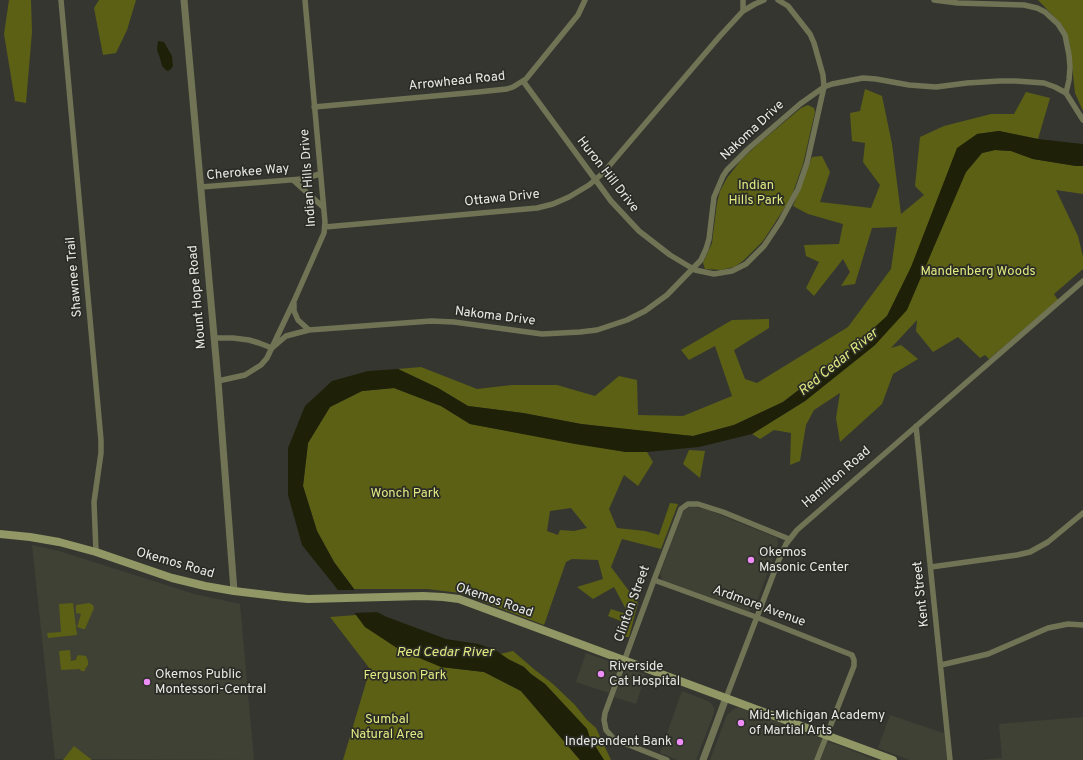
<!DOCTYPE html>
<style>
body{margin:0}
canvas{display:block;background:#353630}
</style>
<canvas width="1083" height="760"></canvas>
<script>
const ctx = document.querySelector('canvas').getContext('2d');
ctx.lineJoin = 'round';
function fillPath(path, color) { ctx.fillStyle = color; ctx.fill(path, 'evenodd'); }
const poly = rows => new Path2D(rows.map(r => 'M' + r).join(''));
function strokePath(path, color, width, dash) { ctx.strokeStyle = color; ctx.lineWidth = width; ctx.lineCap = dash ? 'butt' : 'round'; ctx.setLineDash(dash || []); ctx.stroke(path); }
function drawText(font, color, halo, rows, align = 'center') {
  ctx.font = font + ' Overpass,sans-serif'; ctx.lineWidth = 3.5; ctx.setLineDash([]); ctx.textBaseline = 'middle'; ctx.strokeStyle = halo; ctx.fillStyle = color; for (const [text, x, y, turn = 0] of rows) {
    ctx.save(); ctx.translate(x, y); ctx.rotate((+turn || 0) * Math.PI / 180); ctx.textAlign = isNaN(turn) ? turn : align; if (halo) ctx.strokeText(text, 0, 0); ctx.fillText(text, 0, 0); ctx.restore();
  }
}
const built = poly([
 [691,506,708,510,777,538,778,544,755,607,753,609,748,611,664,581,662,579,660,574,683,512],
 [32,545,59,551,194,594,240,604,254,760,55,759],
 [586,653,614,663,617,665,617,671,609,693,576,682],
 [628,669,646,674,636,704,614,697,625,671],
 [682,691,710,702,714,708,714,713,696,760,678,760,660,753],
 [735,708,740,708,817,737,876,760,710,760,727,715],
 [890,715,946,734,948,760,910,760,878,748],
 [1083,717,1083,760,981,760,1002,758,999,724]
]);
const green = poly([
 [9,0,31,0,32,32,26,103,15,101,4,34],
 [99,0,136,0,127,30,116,53,103,55,94,8],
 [1038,0,1083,0,1083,111,1075,93,1070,47,1067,35,1062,25],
 [865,89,882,96,892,144,901,214,924,195,915,186,920,137,944,126,991,114,1014,114,1026,92,1050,98,1038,139,999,131,977,134,887,316,843,356,783,402,734,425,693,436,647,432,581,424,523,413,468,406,438,388,398,369,421,367,477,389,512,385,557,385,595,396,619,376,637,380,638,415,683,416,732,396,715,346,689,360,681,350,732,320,769,319,769,328,734,350,745,379,757,383,848,327,891,269,897,227,872,228,855,284,841,286,850,272,843,259,814,296,806,288,819,262,806,256,804,245,839,244,843,224,808,214,793,206,812,157,822,156,830,172,820,202,871,208,880,185,863,162,865,143,852,141,850,113,860,111],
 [808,105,814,108,815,112,803,164,791,198,763,241,743,261,734,267,721,270,705,269,703,263,712,243,717,203,720,191,727,178,741,160,758,144,801,108],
 [995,150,1011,151,1033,159,1076,166,1083,166,1083,194,1056,190,1078,236,1083,257,1083,269,1054,294,1058,300,989,359,985,355,980,358,958,337,933,352,916,331,917,320,891,348,901,345,918,359,893,374,882,404,840,442,836,418,840,393,814,410,806,425,800,461,790,465,791,433,774,430,760,439,752,434,805,401,875,345,966,172,982,153],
 [394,388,441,406,470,424,626,452,647,452,653,462,638,486,624,475,609,509,617,528,645,531,659,535,670,503,678,504,661,549,622,539,611,567,638,603,629,637,624,637,621,621,608,616,611,609,629,615,614,587,593,599,577,587,603,579,598,560,572,559,566,562,544,625,460,593,427,589,354,589,334,562,317,531,303,486,308,443,330,407,362,391],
 [571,508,587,528,574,531,560,530,558,535,547,531,550,511],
 [689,450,705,451,700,478,683,464],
 [73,603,77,635,48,638,47,633,61,632,59,604],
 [89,603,93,605,94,608,85,629,83,629,77,627,81,614,76,613,76,605],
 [356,615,365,627,441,667,484,672,521,691,580,760,343,760,370,669,330,617],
 [70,650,71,661,76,660,77,656,79,655,86,656,88,661,88,665,85,669,85,671,81,671,80,669,61,670,59,651],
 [513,651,535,670,553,684,575,705,587,720,596,728,611,760,604,760,590,738,587,729,545,684,531,674,524,667,508,659,500,654],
 [74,746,92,760,63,760]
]);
const water = poly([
 [158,41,164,42,172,56,173,66,170,70,167,71,162,66,160,58,157,50],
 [999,131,1038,139,1083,144,1083,166,1076,166,1033,159,1011,151,995,150,982,153,966,172,907,310,875,345,805,401,752,434,699,447,647,452,626,452,575,444,470,424,441,406,394,388,362,391,330,407,308,443,303,486,317,531,334,562,354,589,369,608,387,617,446,639,478,644,494,649,508,659,524,667,531,674,545,684,587,729,590,738,604,760,580,760,521,691,484,672,441,667,400,650,365,627,334,585,302,545,288,495,288,448,305,406,332,381,368,371,398,369,438,388,468,406,523,413,581,424,693,436,734,425,783,402,843,356,887,316,911,267,957,148,977,134]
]);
const pier = poly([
 [335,590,357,590,370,607,381,612,352,613]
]);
const minor = poly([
 [61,0,101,440,101,453,94,502,96,552],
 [743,0,743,11],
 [934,0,958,3,1024,5,1037,8,1045,12,1058,24,1065,35,1069,55,1070,67,1069,80,1066,93],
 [523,81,611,201,639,231,670,255,695,270,714,274,732,271,746,264,764,246,780,222,798,189,807,163,824,87,823,75,814,43,810,34,788,6,778,0],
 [314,107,478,92,507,89,513,87,526,79,578,15,585,0],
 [293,180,323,207],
 [201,187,302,179,320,174],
 [325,227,537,208,553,204,569,197,589,185,603,173,720,36,743,11,755,4,764,0],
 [294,304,294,311,298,320,309,330],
 [214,338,233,338,249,340,259,343,272,348,286,336,309,330,431,321,454,322,542,334,580,332,597,330,627,320,645,311,667,295,701,260,706,249,709,239,714,197,723,176,727,170,748,149,800,104,824,87,832,84,863,78,876,79,909,85,936,87,967,83,1000,81,1016,81,1044,83,1055,87,1066,93,1083,120],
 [218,381,245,375,261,365,267,358,294,301,324,233,325,222,305,0],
 [916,426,950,760],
 [931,567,1017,555,1030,552,1048,542,1083,513],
 [654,580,756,617,852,655,854,660,854,666,817,760],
 [941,665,988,654,1048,628,1068,624,1083,625],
 [726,698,778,562,786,544,797,530,1083,281],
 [667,760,614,739,606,730,604,720,605,713,654,580,681,509,688,504,698,504,723,512,789,539]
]);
const tertiary = poly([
 [184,0,218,381,234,591],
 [703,760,726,698]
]);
const secondary = poly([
 [0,534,30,537,59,542,96,552,172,578,205,586,234,591,284,597,308,599,423,596,443,597,459,599,893,760]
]);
const markers = [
 [751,560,4,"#ee8cf8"],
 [601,674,4,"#ee8cf8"],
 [147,682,4,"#ee8cf8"],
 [741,723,4,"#ee8cf8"],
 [680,742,4,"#ee8cf8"]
];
const streetNames = [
 ["Arrowhead Road",457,82,-6],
 ["Nakoma Drive",753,131,-43],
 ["Cherokee Way",248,173,-5],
 ["Huron Hill Drive",607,175,52],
 ["Indian Hills Drive",309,178,-94],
 ["Ottawa Drive",502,199,-6],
 ["Shawnee Trail",75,277,-95],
 ["Mount Hope Road",198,297,-95],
 ["Nakoma Drive",495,317,7],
 ["Hamilton Road",837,478,-41],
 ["Okemos Road",175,564,16],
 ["Kent Street",922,594,-96],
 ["Okemos Road",494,601,19],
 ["Clinton Street",633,604,-70],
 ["Ardmore Avenue",759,607,20]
];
const parkNames = [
 ["Indian",756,186],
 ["Hills Park",756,201],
 ["Mandenberg Woods",978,272],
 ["Wonch Park",405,494],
 ["Ferguson Park",405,676],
 ["Sumbal",387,720],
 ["Natural Area",387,735]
];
const poiNames = [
 ["Okemos",759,553],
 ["Masonic Center",759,568],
 ["Riverside",609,667],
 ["Cat Hospital",609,682],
 ["Okemos Public",155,675],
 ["Montessori-Central",155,690],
 ["Mid-Michigan Academy",749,716],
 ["of Martial Arts",749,731],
 ["Independent Bank",672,742,"right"]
];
const waterNames = [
 ["Red Cedar River",839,363,-39],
 ["Red Cedar River",445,653]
];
fillPath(built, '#3f4134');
fillPath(green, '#5b6014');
fillPath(water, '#1e2007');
fillPath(pier, '#353630');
strokePath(minor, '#707455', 5.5);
strokePath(tertiary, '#707455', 7);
strokePath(secondary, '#919765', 8);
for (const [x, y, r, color] of markers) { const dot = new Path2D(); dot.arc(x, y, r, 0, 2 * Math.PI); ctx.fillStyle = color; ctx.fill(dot); strokePath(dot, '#2b2c26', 1.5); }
drawText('13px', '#e9eae6', '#2b2c26', streetNames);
drawText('13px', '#e1eb81', '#2b2c26', parkNames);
drawText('13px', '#e9eae6', '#2b2c26', poiNames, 'left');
drawText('italic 14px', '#dfe97f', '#2b2c26', waterNames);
</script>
